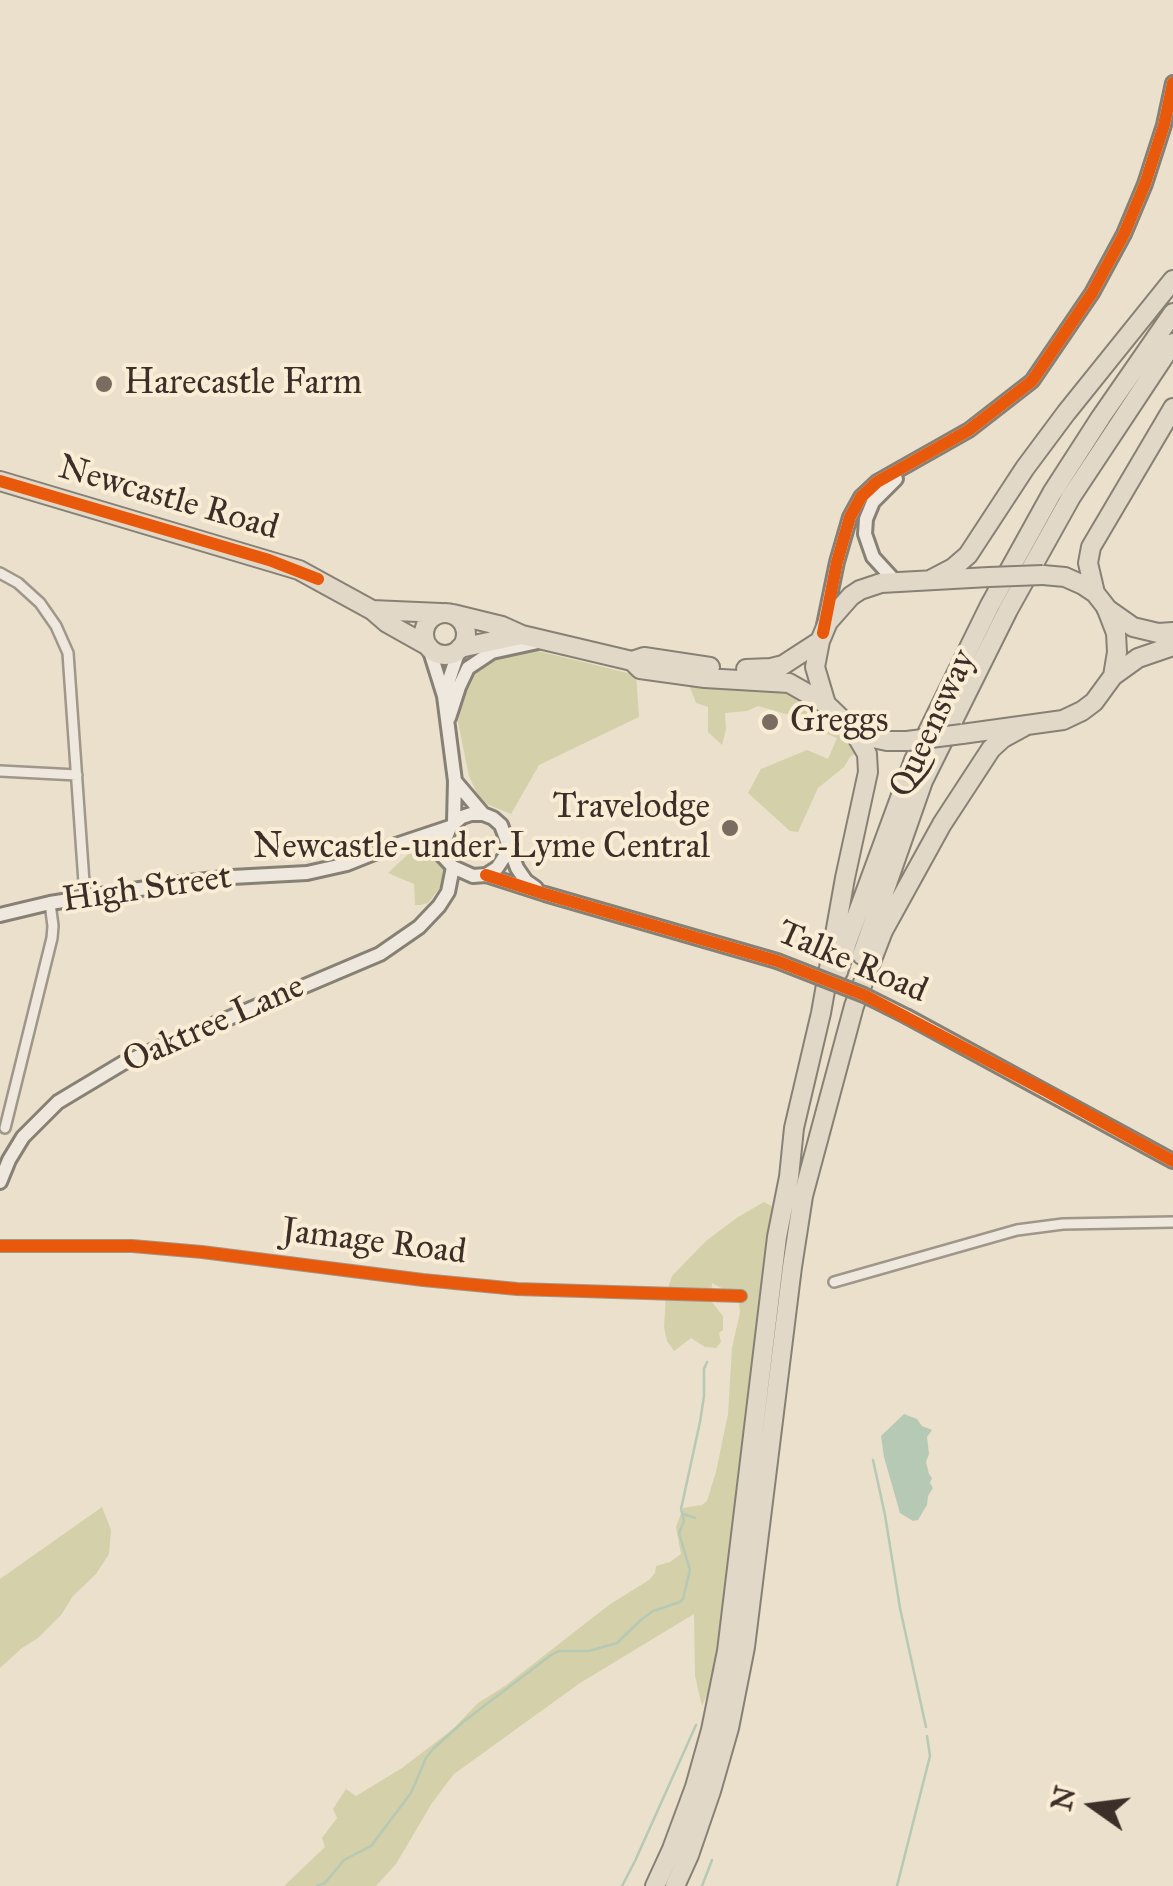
<!DOCTYPE html>
<style>
body{margin:0}
#map{position:relative;width:1173px;height:1886px;overflow:hidden;background:#ebe0cb;font-family:"IM FELL Great Primer",serif}
canvas{display:block}
.north{position:absolute;left:1043px;top:1756px;width:100px;height:100px;-webkit-text-stroke:8px #faedd5;paint-order:stroke;rotate:284deg;font-size:28px;font-weight:700;line-height:40px;text-align:center;color:#3c2f29}
.north::after{content:'';display:block;margin:auto;width:35px;height:45px;background:#3c2f29;clip-path:polygon(50% 0,100% 100%,50% 72%,0 100%)}
</style>
<div id="map">
<canvas width="1173" height="1886"></canvas>
<div class="north">N</div>
</div>
<script>
const ctx = document.querySelector('canvas').getContext('2d');
ctx.lineJoin = 'round';
function fillPath(path, color) { ctx.fillStyle = color; ctx.fill(path, 'evenodd'); }
const poly = rows => new Path2D(rows.map(r => 'M' + r).join(''));
function strokePath(path, color, width, dash) { ctx.strokeStyle = color; ctx.lineWidth = width; ctx.lineCap = dash ? 'butt' : 'round'; ctx.setLineDash(dash || []); ctx.stroke(path); }
function drawText(font, color, halo, rows, align = 'center') {
  ctx.font = font + ' "IM FELL Great Primer",serif'; ctx.lineWidth = 8; ctx.setLineDash([]); ctx.textBaseline = 'middle'; ctx.strokeStyle = halo; ctx.fillStyle = color; for (const [text, x, y, turn = 0] of rows) {
    ctx.save(); ctx.translate(x, y); ctx.rotate((+turn || 0) * Math.PI / 180); ctx.textAlign = isNaN(turn) ? turn : align; if (halo) ctx.strokeText(text, 0, 0); ctx.fillText(text, 0, 0); ctx.restore();
  }
}
const green = poly([
 [534,650,636,675,639,717,539,765,511,814,484,803,476,791,469,776,458,722,465,687,473,671,494,657],
 [688,682,793,691,810,703,807,714,786,714,758,706,747,711,725,713,726,729,722,745,708,732,708,707,696,703],
 [828,722,835,724,861,749,850,757,844,767,818,788,798,832,790,831,748,793,761,769,807,750,828,759,837,738,816,729,821,724],
 [418,845,445,864,448,877,428,903,420,905,415,905,414,884,388,873],
 [764,1202,773,1207,775,1211,768,1244,750,1370,731,1558,718,1649,707,1695,702,1706,695,1676,694,1614,580,1683,454,1774,432,1803,396,1864,376,1886,284,1886,325,1847,322,1838,337,1818,333,1809,346,1789,356,1796,402,1768,453,1729,478,1703,505,1686,609,1605,649,1580,655,1573,656,1566,670,1562,681,1554,676,1527,683,1508,702,1505,707,1501,716,1472,728,1414,732,1348,740,1312,739,1304,731,1293,712,1283,711,1301,723,1316,723,1330,719,1333,721,1342,716,1348,705,1347,691,1338,674,1351,667,1341,664,1327,666,1294,672,1276,706,1241,738,1217],
 [102,1507,111,1530,109,1554,96,1574,73,1596,61,1615,38,1638,22,1648,0,1668,0,1579]
]);
const water = poly([
 [904,1414,917,1419,922,1426,932,1430,927,1437,929,1454,926,1462,929,1474,932,1478,930,1483,933,1488,928,1496,927,1505,918,1520,913,1521,900,1513,884,1457,881,1436]
]);
const stream = poly([
 [873,1460,885,1515,900,1608,926,1727],
 [683,1514,695,1518],
 [317,1886,325,1883,344,1860,371,1846,411,1793,426,1758,433,1749,463,1722,551,1655,559,1651,589,1651,617,1643,642,1619,653,1611,680,1602,683,1599,690,1570,679,1533,684,1521,681,1509,700,1422,704,1396,704,1369,707,1362],
 [622,1886,635,1861,696,1725],
 [702,1886,712,1860],
 [897,1886,930,1756,927,1736]
]);
const street = poly([
 [0,573,18,583,40,603,56,626,68,653,85,897],
 [0,771,77,775],
 [5,1128,52,938,53,926,50,903],
 [0,1246,132,1246,202,1252,423,1280,517,1289,741,1296],
 [834,1282,1017,1230,1063,1224,1173,1222]
]);
const secondary = poly([
 [895,581,873,557,865,534,866,519,873,502,896,479],
 [824,625,837,562,850,517,861,497,877,482,969,430,1032,381,1092,293,1124,234,1145,184,1164,125,1173,83],
 [429,648,444,696,455,781,454,822],
 [444,695,459,650],
 [449,718,459,687,468,668,492,652,538,642],
 [455,781,483,814],
 [414,842,437,850,453,867,473,876,486,875,497,868,505,856,508,845],
 [449,860,445,840,450,827,462,817,471,814,483,814,493,818,501,825,517,868,526,881,536,888],
 [486,875,545,894,777,961],
 [0,915,50,903,172,884,232,877,307,873,347,864,387,848,450,827],
 [908,1017,1173,1161],
 [0,1182,9,1160,23,1137,58,1102,123,1063,380,954,419,927,439,906,448,892,453,867]
]);
const highway = poly([
 [0,481,299,570,372,610,387,623,428,646],
 [932,579,953,568,968,555,1025,468,1066,413,1173,280],
 [1095,593,1088,563,1091,547,1173,408],
 [1106,608,1133,627,1158,633,1173,632],
 [372,610,441,613],
 '424 634a21 21 0 1 1 42 0a21 21 0 1 1-42 0Z',
 [453,614,502,626,522,635,632,661,640,669,705,678,789,683,826,704],
 [460,648,521,635],
 [632,661,644,657,710,667],
 [746,669,771,668,783,665,820,641],
 [1113,676,1138,658,1173,646],
 [962,734,1063,720,1082,711,1094,702,1113,676,1117,652,1116,633,1106,607,1095,593,1083,585,1065,577,1043,575],
 [907,741,887,741,868,737,853,730,826,704,815,667,820,641,828,622,851,596,860,590,881,583,989,577],
 [862,955,923,781,1008,610,1071,497,1173,343],
 [838,972,847,942,914,760,990,605,1052,493,1101,417,1173,313],
 [655,1886,672,1849,695,1787,711,1730,727,1651,777,1237,789,1177,794,1128,821,1013,845,878,868,772,867,754,853,730],
 [675,1886,689,1855,711,1791,729,1728,745,1647,792,1267,803,1196,854,1006,883,931,942,824,991,749,1003,738,1025,726]
]);
const secondaryBridge = poly([
 [777,961,864,995,908,1017]
]);
const highwayBridge = poly([
 [989,577,1043,575],
 [907,741,962,734]
]);
const cycleway = poly([
 [0,481,269,560,318,579],
 [823,633,837,562,850,517,861,497,877,482,969,430,1032,381,1092,293,1124,234,1145,184,1164,125,1173,83],
 [486,875,545,894,777,961,864,995,1046,1091,1173,1161],
 [0,1246,132,1246,202,1252,423,1280,517,1289,741,1296]
]);
const markers = [
 [104,384,10,"#796d62"],
 [770,722,10,"#796d62"],
 [730,828,10,"#796d62"]
];
const poiNames = [
 ["Harecastle Farm",124,384],
 ["Greggs",790,722],
 ["Travelodge",710,808,"right"],
 ["Newcastle-under-Lyme Central",710,848,"right"]
];
const streetNames = [
 ["Newcastle Road",168,499,16],
 ["Queensway",934,724,-65],
 ["High Street",147,890,-8],
 ["Talke Road",852,963,23],
 ["Oaktree Lane",214,1025,-24],
 ["Jamage Road",374,1243,7]
];
fillPath(green, '#d4d0a9');
fillPath(water, '#b6c9b5');
strokePath(stream, '#b6c9b5', 2.5);
strokePath(street, '#a0978b', 14);
strokePath(secondary, '#878075', 18);
strokePath(highway, '#878075', 22);
strokePath(street, '#eee8de', 9);
strokePath(secondary, '#eee8de', 12);
strokePath(highway, '#e1d8c8', 18);
strokePath(secondaryBridge, '#878075', 18, []);
strokePath(highwayBridge, '#878075', 22, []);
strokePath(secondaryBridge, '#eee8de', 12);
strokePath(highwayBridge, '#e1d8c8', 18);
strokePath(cycleway, '#e8590c', 12);
for (const [x, y, r, color] of markers) { const dot = new Path2D(); dot.arc(x, y, r, 0, 2 * Math.PI); ctx.fillStyle = color; ctx.fill(dot); strokePath(dot, '#faedd5', 4); }
drawText('35px', '#3c2f29', '#faedd5', poiNames, 'left');
drawText('35px', '#3c2f29', '#faedd5', streetNames);
</script>
